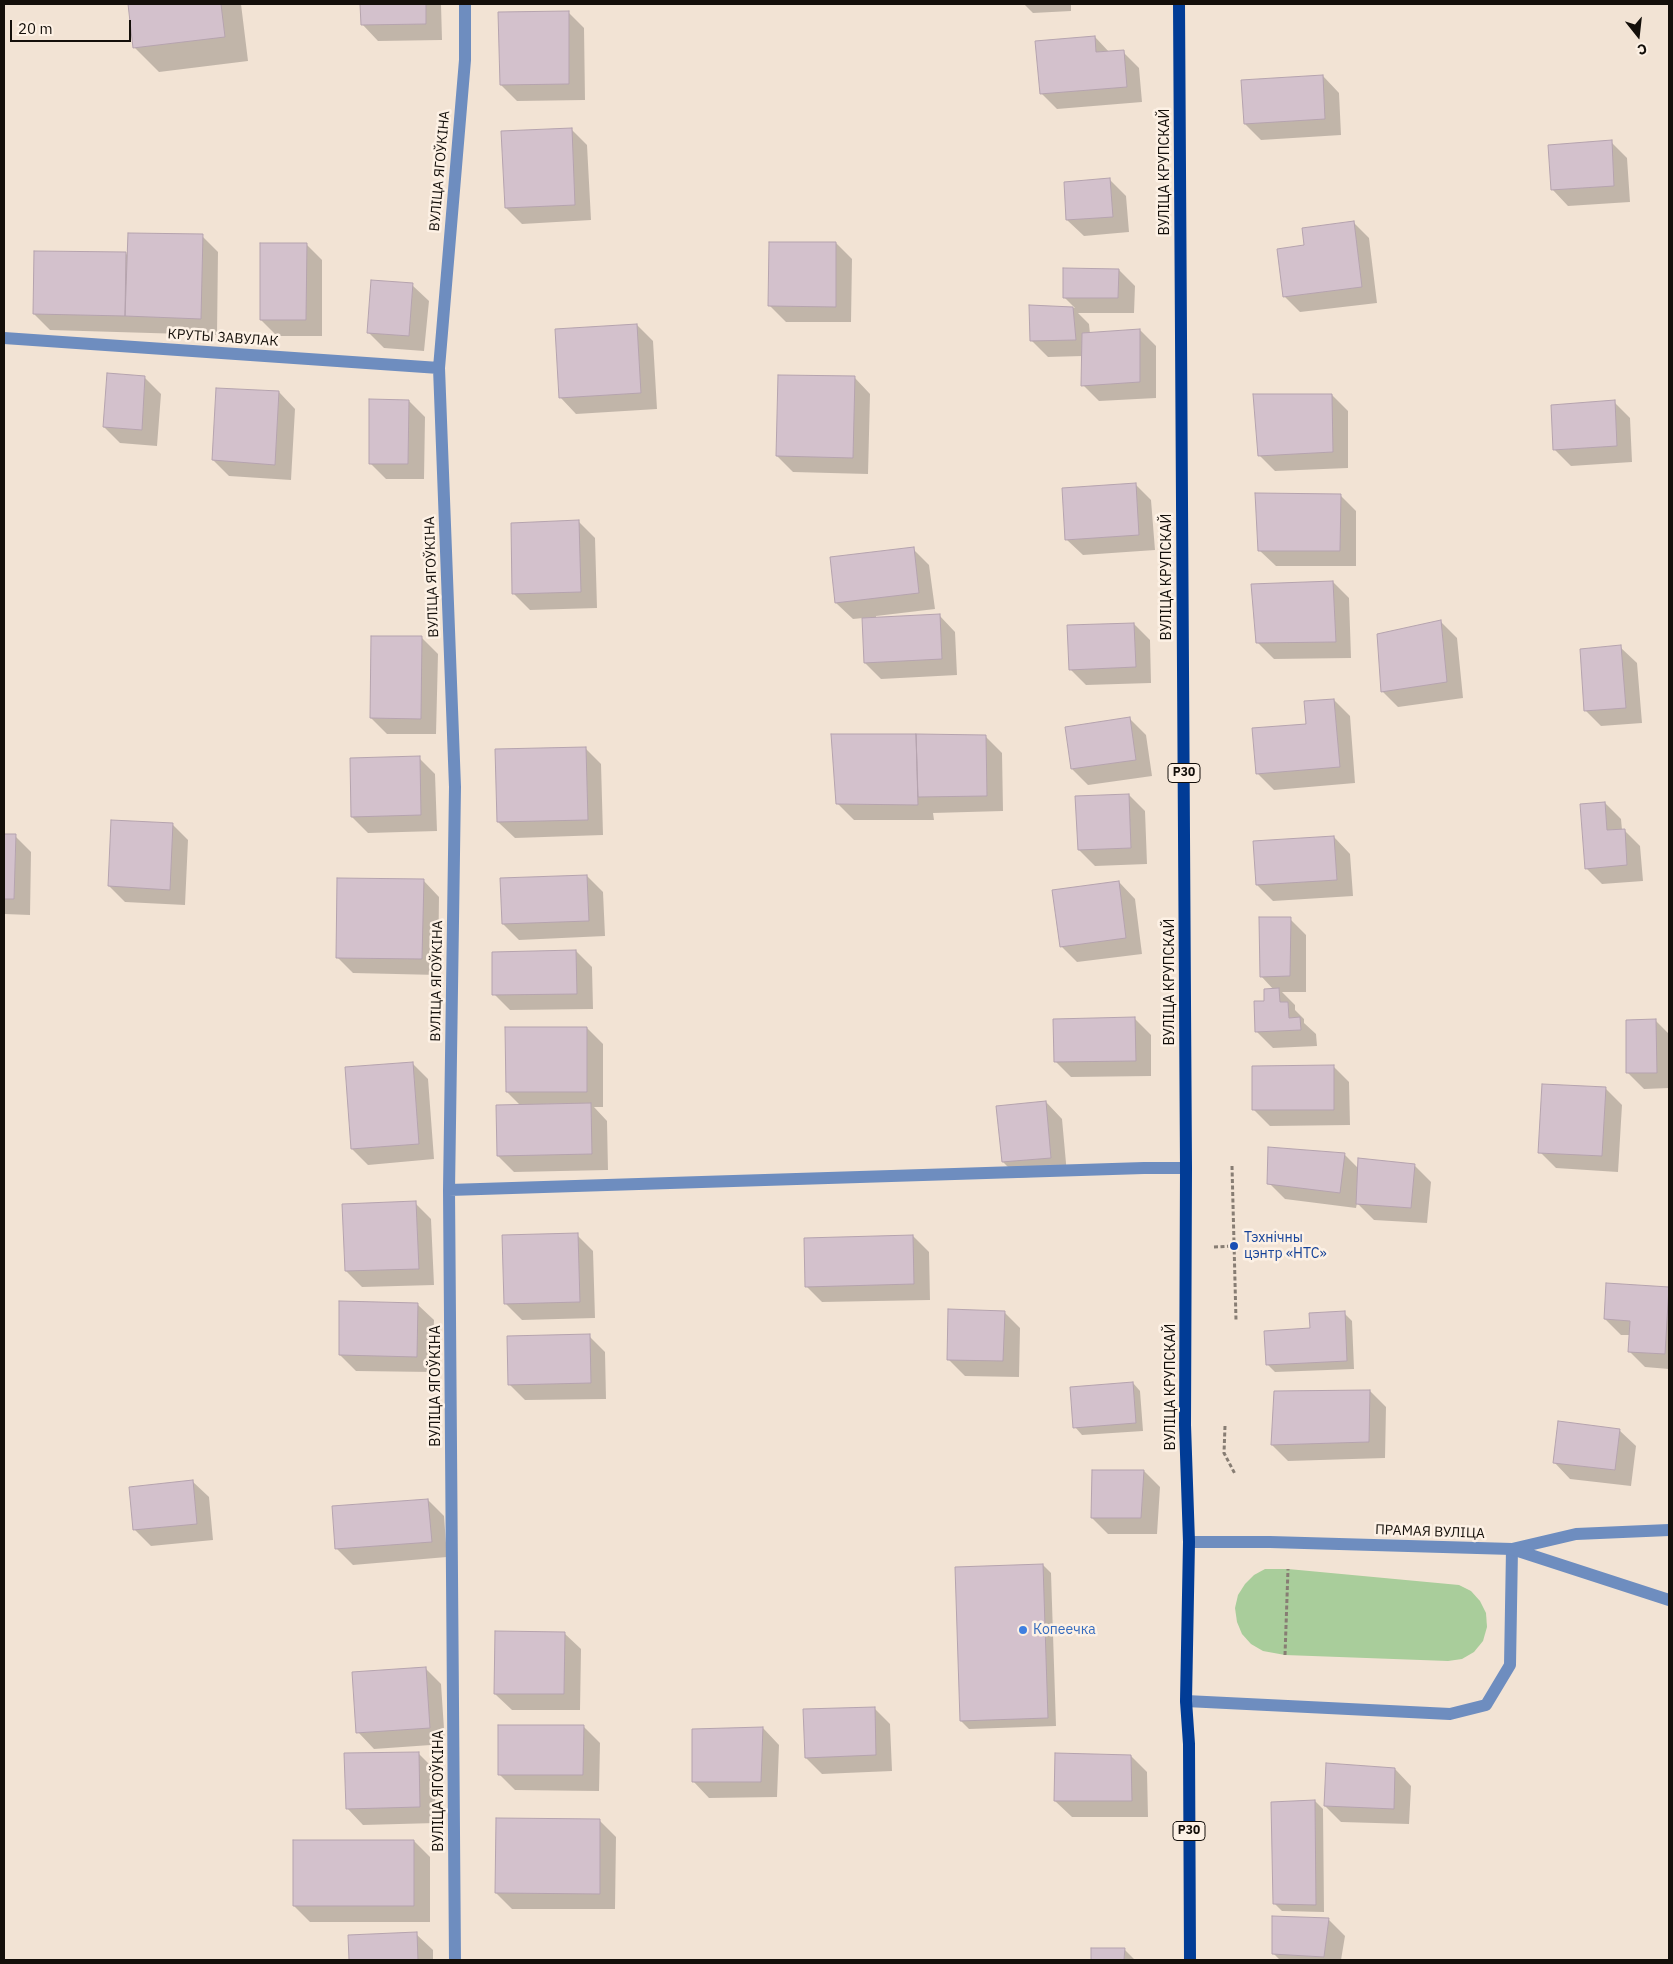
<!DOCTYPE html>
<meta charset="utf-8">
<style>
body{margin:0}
#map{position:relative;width:1673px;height:1964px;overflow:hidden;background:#f2e3d4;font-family:"IBM Plex Sans",sans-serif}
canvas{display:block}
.frame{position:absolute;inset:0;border:5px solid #140f0a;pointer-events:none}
.north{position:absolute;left:1613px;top:10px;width:50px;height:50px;-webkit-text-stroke:4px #fdf1e5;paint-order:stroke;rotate:164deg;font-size:14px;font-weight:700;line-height:20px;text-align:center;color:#140f0a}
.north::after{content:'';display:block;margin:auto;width:18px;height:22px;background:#140f0a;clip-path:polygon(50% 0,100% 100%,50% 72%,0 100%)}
.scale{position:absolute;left:10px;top:20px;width:121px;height:22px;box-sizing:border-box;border:2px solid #140f0a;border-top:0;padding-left:6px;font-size:15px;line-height:18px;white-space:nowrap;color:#140f0a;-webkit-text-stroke:4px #fdf1e5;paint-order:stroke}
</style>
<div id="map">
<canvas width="1673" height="1964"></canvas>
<div class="frame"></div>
<div class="north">С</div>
<div class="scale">20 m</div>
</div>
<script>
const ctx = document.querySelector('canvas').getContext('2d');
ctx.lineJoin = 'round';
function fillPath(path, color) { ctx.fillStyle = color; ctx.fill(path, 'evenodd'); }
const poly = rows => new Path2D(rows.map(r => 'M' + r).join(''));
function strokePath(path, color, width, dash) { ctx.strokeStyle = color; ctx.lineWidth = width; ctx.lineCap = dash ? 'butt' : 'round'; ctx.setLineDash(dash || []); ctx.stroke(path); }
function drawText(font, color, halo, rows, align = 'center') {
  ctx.font = font + ' "IBM Plex Sans",sans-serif'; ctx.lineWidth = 5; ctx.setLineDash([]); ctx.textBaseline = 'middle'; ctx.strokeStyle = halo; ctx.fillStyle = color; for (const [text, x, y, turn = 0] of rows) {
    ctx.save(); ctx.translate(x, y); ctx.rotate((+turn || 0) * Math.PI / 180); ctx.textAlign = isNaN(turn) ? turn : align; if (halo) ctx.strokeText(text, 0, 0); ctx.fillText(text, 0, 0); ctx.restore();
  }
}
const green = poly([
 [1265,1569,1288,1569,1459,1585,1471,1591,1480,1601,1486,1613,1487,1627,1483,1641,1474,1652,1462,1659,1448,1661,1285,1655,1263,1651,1251,1644,1242,1634,1237,1622,1235,1608,1238,1595,1245,1584,1254,1575]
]);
const shadow = poly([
 [129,4,241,4,248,61,159,72,135,48],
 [362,4,441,4,442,40,378,41,362,24],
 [613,4,681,4,613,5],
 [1024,4,1071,4,1071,11,1033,13],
 [568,12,584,28,585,100,517,101,501,85],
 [1095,37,1110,53,1123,52,1139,68,1142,102,1057,109,1041,93],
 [1323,76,1339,93,1341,135,1261,140,1245,124],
 [571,129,587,145,591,220,522,224,506,208],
 [1611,142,1627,158,1630,202,1568,206,1552,189],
 [1110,180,1126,196,1129,232,1084,236,1067,220],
 [1353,222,1369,238,1377,303,1300,312,1284,296,1305,247],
 [202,236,218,252,217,335,50,330,34,314,126,253,127,255],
 [836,243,852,259,851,322,786,322,770,306],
 [306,244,322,260,322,336,277,336,261,320],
 [1119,270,1135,286,1134,313,1078,313,1089,324,1090,334,1140,330,1156,346,1156,398,1099,401,1083,385,1083,356,1048,357,1032,341,1031,306,1075,308,1064,297],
 [412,285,429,301,424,351,384,348,368,332],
 [637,325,653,341,657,409,576,414,560,397],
 [854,377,870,394,868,474,793,472,777,456],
 [145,378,161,394,157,446,120,443,104,427],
 [4,384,5,385,4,437],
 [279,392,295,409,291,480,229,476,213,460],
 [1332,395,1348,411,1348,468,1275,471,1259,455],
 [409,401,425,417,424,479,386,479,370,463],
 [1614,402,1630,418,1632,462,1571,466,1555,450],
 [1135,484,1151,500,1155,550,1083,555,1066,539],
 [1340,495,1356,511,1356,566,1276,566,1259,550],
 [579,522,595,538,597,608,530,610,514,594],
 [913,549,929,565,935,609,876,616,876,618,939,615,955,632,957,675,881,679,865,663,863,618,853,619,836,603,831,558],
 [1333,582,1349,598,1351,658,1274,659,1258,643],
 [1441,622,1457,638,1463,698,1398,707,1382,691],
 [1134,624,1150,640,1151,683,1086,685,1070,669],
 [422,638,438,654,436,734,387,734,371,718],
 [1620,647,1637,663,1642,723,1601,726,1585,710],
 [1334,700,1350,716,1355,783,1274,790,1258,774],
 [1130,719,1146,735,1152,776,1088,785,1072,769],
 [832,735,986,737,1002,753,1003,811,933,813,934,820,854,820,838,804],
 [585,748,601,764,603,835,515,838,498,822],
 [419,758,435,774,437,831,368,833,352,817],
 [1129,795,1145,811,1147,864,1095,866,1079,850],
 [1605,803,1621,819,1622,830,1624,830,1640,846,1643,881,1602,884,1586,868],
 [172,824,188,840,185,905,125,902,109,886],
 [4,835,15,836,31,852,30,915,4,914],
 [1334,837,1350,854,1353,896,1273,901,1257,885],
 [587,876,603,892,605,936,519,940,503,924],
 [423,880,439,897,438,975,353,973,337,957],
 [1119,882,1135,899,1142,954,1077,962,1061,946],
 [1290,919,1306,935,1306,992,1282,992,1295,1005,1295,1010,1304,1019,1304,1023,1316,1034,1317,1046,1273,1048,1257,1032,1266,1002,1274,990,1261,976],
 [576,951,592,967,593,1009,510,1010,494,994],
 [1135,1019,1151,1035,1151,1076,1071,1077,1055,1061],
 [1656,1021,1669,1034,1669,1088,1644,1089,1627,1072],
 [587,1028,603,1044,603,1107,594,1107,607,1121,608,1170,514,1172,498,1156,521,1106,507,1092],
 [412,1063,428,1079,434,1159,368,1165,352,1149],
 [1333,1066,1349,1082,1350,1125,1270,1126,1254,1110],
 [1605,1088,1622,1105,1618,1172,1556,1168,1540,1152],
 [1046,1102,1062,1119,1067,1174,1019,1178,1003,1162],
 [1344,1154,1359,1169,1415,1166,1431,1182,1427,1223,1374,1220,1357,1203,1356,1208,1285,1199,1269,1183],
 [415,1203,431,1219,434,1285,362,1287,346,1271],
 [577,1235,593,1251,595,1318,522,1320,506,1304],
 [913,1236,929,1252,930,1300,822,1302,806,1286],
 [1668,1288,1669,1369,1645,1367,1629,1351,1630,1335,1621,1335,1605,1319],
 [417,1304,434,1320,432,1372,356,1371,340,1355],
 [1004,1312,1020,1328,1019,1377,965,1376,949,1360],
 [1344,1313,1352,1321,1354,1369,1275,1372,1267,1364,1311,1330],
 [589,1336,605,1352,606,1399,525,1400,509,1384],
 [1133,1383,1140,1391,1143,1431,1082,1435,1075,1427],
 [1370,1391,1386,1407,1385,1458,1288,1461,1272,1445,1275,1393],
 [1619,1430,1636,1446,1631,1486,1570,1479,1554,1462],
 [1144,1471,1160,1487,1157,1534,1108,1534,1092,1518,1093,1472],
 [192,1481,209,1497,213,1540,151,1546,135,1530,130,1488],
 [428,1500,444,1516,447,1557,353,1565,336,1548],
 [1043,1565,1051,1573,1056,1726,969,1729,961,1721],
 [564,1633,581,1649,580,1710,512,1710,495,1694],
 [425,1668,441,1684,445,1744,374,1749,358,1732],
 [874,1708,890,1724,892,1771,822,1774,806,1758],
 [583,1726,600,1743,599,1791,515,1790,499,1774],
 [763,1728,779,1745,777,1797,709,1798,693,1781],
 [418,1753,434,1769,436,1823,363,1825,347,1808],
 [1131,1756,1147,1772,1148,1817,1072,1817,1055,1801],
 [1395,1769,1411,1786,1409,1824,1341,1822,1325,1806],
 [1315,1801,1323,1809,1324,1912,1282,1911,1275,1904],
 [600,1821,616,1837,615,1909,512,1909,496,1893],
 [414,1841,430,1857,430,1922,310,1922,294,1906],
 [1329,1920,1345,1936,1341,1960,1280,1960,1273,1953],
 [416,1934,433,1950,433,1960,350,1960,350,1936],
 [1092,1949,1124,1949,1135,1960,1092,1960]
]);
const building = poly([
 [128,4,221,4,225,37,133,48,128,4],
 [360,4,426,4,426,24,361,25,360,4],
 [569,11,569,84,500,85,498,12,569,11],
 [1095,36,1096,52,1124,50,1127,87,1040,94,1035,41,1095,36],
 [1323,75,1325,119,1244,124,1241,80,1323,75],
 [572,128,575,205,505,208,501,131,572,128],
 [1612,140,1614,186,1551,190,1548,145,1612,140],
 [1110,178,1113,217,1066,220,1064,182,1110,178],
 [1354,221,1362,287,1283,297,1277,249,1304,245,1302,228,1354,221],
 [128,233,203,234,201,319,125,316,128,233],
 [769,242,836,242,836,307,768,306,769,242],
 [260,243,307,243,306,320,260,320,260,243],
 [34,251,126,252,125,316,33,314,34,251],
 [1063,268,1119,269,1118,298,1063,298,1063,268],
 [371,280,413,283,409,336,367,333,371,280],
 [1029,305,1073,307,1076,340,1030,341,1029,305],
 [637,324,641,393,559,398,555,329,637,324],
 [1140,329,1140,382,1081,386,1082,333,1140,329],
 [107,373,145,376,142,430,103,427,107,373],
 [778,375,855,376,853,458,776,456,778,375],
 [216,388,279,391,275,465,212,460,216,388],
 [1253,394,1332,394,1333,452,1258,456,1253,394],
 [369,399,409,400,408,464,369,464,369,399],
 [1615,400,1617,446,1553,450,1551,405,1615,400],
 [1136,483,1139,535,1065,540,1062,488,1136,483],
 [1255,493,1341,494,1340,551,1258,551,1255,493],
 [579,520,581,592,512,594,511,523,579,520],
 [914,547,919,593,835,603,830,557,914,547],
 [1333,581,1336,642,1256,643,1251,584,1333,581],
 [940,614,942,659,864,663,862,618,940,614],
 [1441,620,1447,682,1381,692,1377,634,1441,620],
 [1134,623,1136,667,1069,670,1067,625,1134,623],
 [371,636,422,636,421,719,370,718,371,636],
 [1621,645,1626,708,1584,711,1580,649,1621,645],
 [1334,699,1340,767,1256,774,1252,728,1306,724,1304,701,1334,699],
 [1130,717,1136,760,1071,769,1065,727,1130,717],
 [831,734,916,734,918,805,836,804,831,734],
 [916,734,986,735,987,796,918,797,916,734],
 [586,747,588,820,497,822,495,749,586,747],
 [420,756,421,815,351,817,350,758,420,756],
 [1129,794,1131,848,1078,850,1075,796,1129,794],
 [1605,802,1607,830,1625,829,1627,865,1585,869,1580,804,1605,802],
 [111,820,173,823,170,890,108,886,111,820],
 [4,834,16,834,14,899,4,899,4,834],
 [1334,836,1337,880,1256,885,1253,841,1334,836],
 [587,875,589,921,502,924,500,878,587,875],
 [337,878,424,879,422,959,336,958,337,878],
 [1119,881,1126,938,1060,947,1052,890,1119,881],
 [1259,917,1291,917,1290,976,1260,977,1259,917],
 [576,950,577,994,492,995,492,952,576,950],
 [1279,988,1280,1002,1288,1002,1289,1018,1300,1017,1301,1030,1255,1032,1254,1001,1264,1001,1264,989,1279,988],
 [1135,1017,1136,1061,1054,1062,1053,1019,1135,1017],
 [1656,1019,1657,1073,1626,1073,1626,1020,1656,1019],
 [505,1027,587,1027,587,1092,506,1092,505,1027],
 [413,1062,419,1144,351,1149,345,1067,413,1062],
 [1334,1065,1334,1110,1252,1110,1252,1066,1334,1065],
 [1542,1084,1606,1087,1602,1156,1538,1153,1542,1084],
 [1046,1101,1051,1158,1002,1162,996,1106,1046,1101],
 [591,1103,592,1154,497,1156,496,1105,591,1103],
 [1268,1147,1345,1153,1340,1193,1267,1184,1268,1147],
 [1358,1158,1415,1164,1411,1208,1356,1204,1358,1158],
 [416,1201,419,1269,345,1271,342,1204,416,1201],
 [578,1233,580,1302,504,1304,502,1235,578,1233],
 [913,1235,914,1284,805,1287,804,1238,913,1235],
 [1606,1283,1669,1287,1665,1354,1628,1352,1630,1321,1604,1319,1606,1283],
 [339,1301,418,1303,417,1357,339,1355,339,1301],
 [948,1309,1005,1311,1003,1361,947,1360,948,1309],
 [1345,1311,1347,1361,1266,1365,1264,1331,1310,1328,1309,1313,1345,1311],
 [590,1334,591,1383,508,1385,507,1336,590,1334],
 [1133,1382,1136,1423,1073,1428,1070,1387,1133,1382],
 [1370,1390,1369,1442,1271,1445,1274,1391,1370,1390],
 [1558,1421,1620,1429,1615,1470,1553,1463,1558,1421],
 [1092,1470,1144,1470,1141,1518,1091,1518,1092,1470],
 [193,1480,197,1524,133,1530,129,1487,193,1480],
 [428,1499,432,1542,335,1549,332,1506,428,1499],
 [1043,1564,1048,1718,960,1721,955,1567,1043,1564],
 [495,1631,565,1632,564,1694,494,1694,495,1631],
 [426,1667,430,1728,356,1733,352,1672,426,1667],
 [875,1707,876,1755,805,1758,803,1709,875,1707],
 [498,1725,584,1725,583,1775,498,1775,498,1725],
 [763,1727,761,1782,692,1782,692,1729,763,1727],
 [419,1752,420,1807,346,1809,344,1753,419,1752],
 [1055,1753,1131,1755,1132,1801,1054,1801,1055,1753],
 [1326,1763,1395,1768,1394,1809,1324,1806,1326,1763],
 [1315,1800,1316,1905,1273,1904,1271,1802,1315,1800],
 [496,1818,600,1819,600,1894,495,1893,496,1818],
 [293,1840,414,1840,414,1906,293,1906,293,1840],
 [1272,1916,1329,1918,1324,1957,1272,1954,1272,1916],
 [417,1932,418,1960,349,1960,348,1935,417,1932],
 [1091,1948,1125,1948,1124,1960,1091,1960,1091,1948]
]);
const path = poly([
 [1232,1166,1236,1320],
 [1214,1247,1234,1246],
 [1225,1426,1224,1453,1235,1474],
 [1285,1655,1288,1569]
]);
const service = poly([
 [1186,1701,1450,1714,1486,1705,1510,1665,1512,1549]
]);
const minor = poly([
 [4,338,439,368],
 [449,1190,1144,1168,1186,1168],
 [1189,1542,1270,1542,1512,1549,1576,1534,1669,1530],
 [1512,1549,1669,1600],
 [455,1960,449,1190,455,787,439,368,465,60,465,4]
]);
const primary = poly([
 [1179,4,1186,1168,1185,1425,1189,1542,1186,1701,1189,1744,1190,1960]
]);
const markers = [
 [1234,1246,5,"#1a4fb4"],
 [1023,1630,5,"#3f7fe0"]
];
const shields = [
 [1184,773,32],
 [1189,1831,32]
];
const shieldNames = [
 ["Р30",1184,773],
 ["Р30",1189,1831]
];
const streetNames = [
 ["ВУЛІЦА ЯГОЎКІНА",440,171,-85],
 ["ВУЛІЦА КРУПСКАЙ",1165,172,-90],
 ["КРУТЫ ЗАВУЛАК",223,338,4],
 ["ВУЛІЦА ЯГОЎКІНА",432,577,-92],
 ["ВУЛІЦА КРУПСКАЙ",1167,577,-90],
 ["ВУЛІЦА ЯГОЎКІНА",437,981,-89],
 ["ВУЛІЦА КРУПСКАЙ",1170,982,-90],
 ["ВУЛІЦА ЯГОЎКІНА",436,1386,-90],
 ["ВУЛІЦА КРУПСКАЙ",1171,1387,-90],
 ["ПРАМАЯ ВУЛІЦА",1430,1532,2],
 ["ВУЛІЦА ЯГОЎКІНА",439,1791,-90]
];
const transitNames = [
 ["Тэхнічны",1244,1238],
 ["цэнтр «НТС»",1244,1254]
];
const shopNames = [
 ["Копеечка",1033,1630]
];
fillPath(green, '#a9cd9b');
fillPath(shadow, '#0003');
fillPath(building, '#d3c1cc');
strokePath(building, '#b5a3ae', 1);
strokePath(path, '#877d73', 3, [4, 2.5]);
strokePath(service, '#6e8dbf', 12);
strokePath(minor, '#6e8dbf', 12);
strokePath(primary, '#013c96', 12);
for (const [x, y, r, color] of markers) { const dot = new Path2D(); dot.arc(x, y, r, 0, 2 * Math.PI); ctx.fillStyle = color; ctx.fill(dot); strokePath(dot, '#fdf1e5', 2); }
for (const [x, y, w] of shields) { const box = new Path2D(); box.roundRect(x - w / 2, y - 9.5, w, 19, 4); ctx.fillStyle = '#fdf1e5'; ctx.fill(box); strokePath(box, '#140f0a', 1); }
drawText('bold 12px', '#140f0a', null, shieldNames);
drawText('14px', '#140f0a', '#fdf1e5', streetNames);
drawText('14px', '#164399', '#fdf1e5', transitNames, 'left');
drawText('14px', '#366cbe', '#fdf1e5', shopNames, 'left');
</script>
